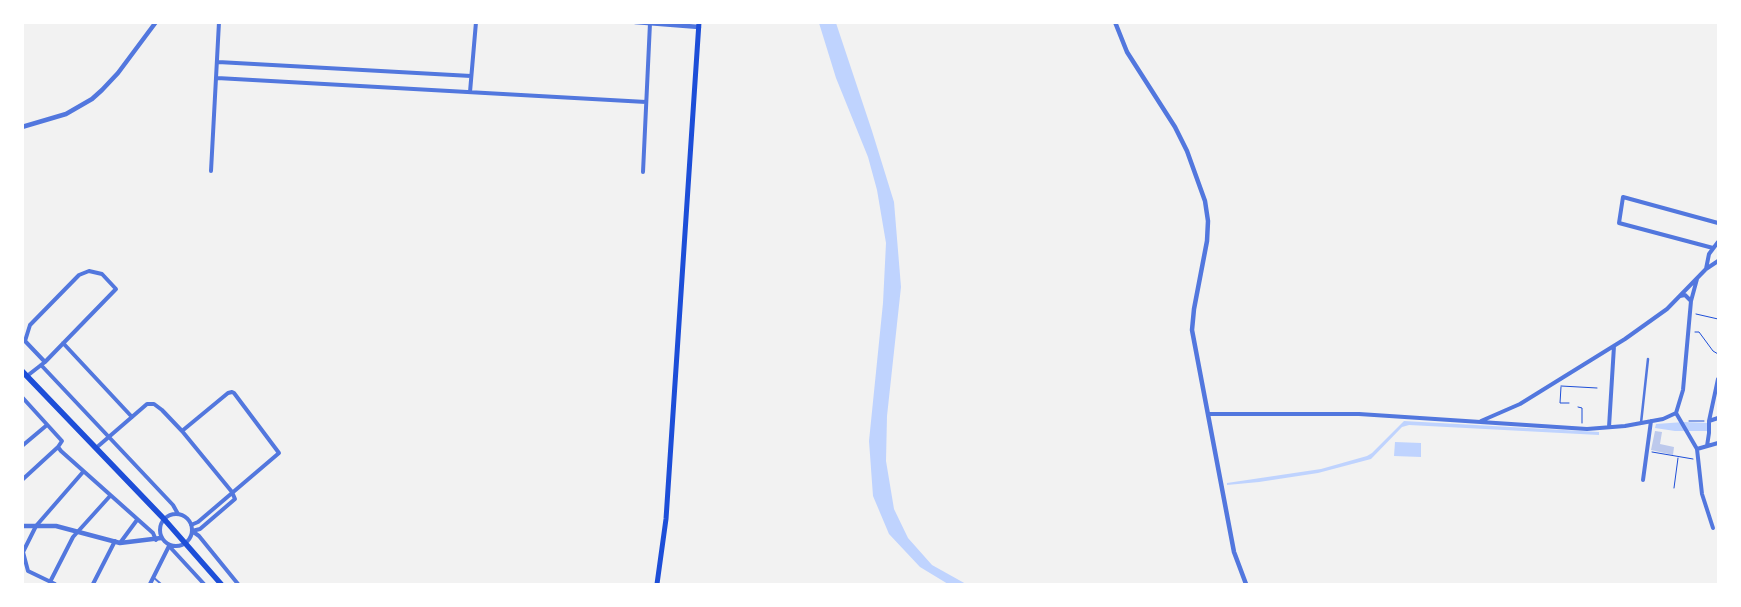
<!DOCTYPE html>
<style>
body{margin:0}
#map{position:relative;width:1741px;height:607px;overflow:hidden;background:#f2f2f2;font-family:Montserrat,sans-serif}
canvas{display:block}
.frame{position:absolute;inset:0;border:24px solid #fff;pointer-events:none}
</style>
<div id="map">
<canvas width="1741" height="607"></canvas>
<div class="frame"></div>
</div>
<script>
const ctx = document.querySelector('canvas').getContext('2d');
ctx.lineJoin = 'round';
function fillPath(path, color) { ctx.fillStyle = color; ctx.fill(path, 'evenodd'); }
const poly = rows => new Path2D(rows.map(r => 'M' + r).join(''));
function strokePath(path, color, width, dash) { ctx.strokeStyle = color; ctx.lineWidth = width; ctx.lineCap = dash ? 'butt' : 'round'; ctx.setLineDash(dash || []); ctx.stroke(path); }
const water = poly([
 [819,23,836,23,872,131,894,202,901,287,887,416,886,461,894,509,908,538,932,565,966,584,948,584,920,567,889,534,873,496,869,441,883,303,886,243,877,190,868,157,836,78],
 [1404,421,1599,432,1599,435,1409,425,1402,427,1371,459,1318,473,1259,482,1227,485,1227,483,1321,469,1367,456,1372,453],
 [1684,422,1708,423,1707,431,1675,431,1655,428,1656,424],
 [1395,442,1421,443,1421,457,1394,456]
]);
const building = poly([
 [1655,431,1662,432,1660,444,1674,447,1673,455,1651,450]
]);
const path = poly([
 [1696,314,1718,319],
 [1695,332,1699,332,1713,351,1718,354],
 [1561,386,1597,388],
 [1561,387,1560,403,1569,403],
 [1578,407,1582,408,1582,423],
 [1689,421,1704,421],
 [1652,452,1693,459],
 [1674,488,1678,458]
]);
const service = poly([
 [153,577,161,584]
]);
const pedestrian = poly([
 [1641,423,1648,359]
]);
const minor = poly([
 [218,62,471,76],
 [217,78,646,102],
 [470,92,476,22],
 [211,171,219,22],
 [643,172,650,23],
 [1713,248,1619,223,1623,197,1718,223],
 [1706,269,1709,254,1718,242],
 [1680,296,1685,295,1691,301],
 [63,343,132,417],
 [41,365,173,505,178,514],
 [27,376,45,362,116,289,102,274,89,271,79,275,30,325,25,341,45,362],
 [22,397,62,441,58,447,61,451,153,533,156,540],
 [1676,413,1683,390,1691,301,1697,279],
 [1676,413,1697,449,1702,494,1713,528],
 [1208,414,1359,414,1587,429,1625,426,1663,419,1676,413],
 [1481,421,1520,404,1625,339,1667,309,1706,269,1718,261],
 [1709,421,1718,418],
 [1609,427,1614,346],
 [182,431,228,393,232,392,234,393,279,453,198,522,191,525],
 [22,446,47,425],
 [1707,446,1709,433,1709,421,1718,379],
 [96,448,147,404,154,404,162,410,182,431,232,492,235,499,200,529,192,531],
 [1697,449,1718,443],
 [22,480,58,447],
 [1643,480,1651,421],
 '160 530a16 16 0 1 1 32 0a16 16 0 1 1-32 0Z',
 [192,531,199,536,238,584],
 [120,543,137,520],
 [169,546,204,584],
 [50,582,73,537,110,496],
 [55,584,28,571,23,552,36,526,83,472],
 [93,584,115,541],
 [150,584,169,546]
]);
const tertiary = poly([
 [635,22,699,27],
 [1115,22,1127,52,1175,127,1187,151,1205,201,1208,221,1207,241,1194,309,1192,330,1234,552,1246,584],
 [22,127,66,114,92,99,102,90,118,73,156,22],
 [22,526,56,526,120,543,161,538]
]);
const secondary = poly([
 [657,584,666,519,699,22]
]);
const primary = poly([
 [22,371,164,519,221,584]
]);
fillPath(water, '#bfd3fe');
fillPath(building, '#bdc9ec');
strokePath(path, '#1d4ed8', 1);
strokePath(service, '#5277de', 2);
strokePath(pedestrian, '#5277de', 2.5);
strokePath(minor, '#5277de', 4);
strokePath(tertiary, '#5277de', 4.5);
strokePath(secondary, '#1d4ed8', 5);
strokePath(primary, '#1d4ed8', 5.5);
</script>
